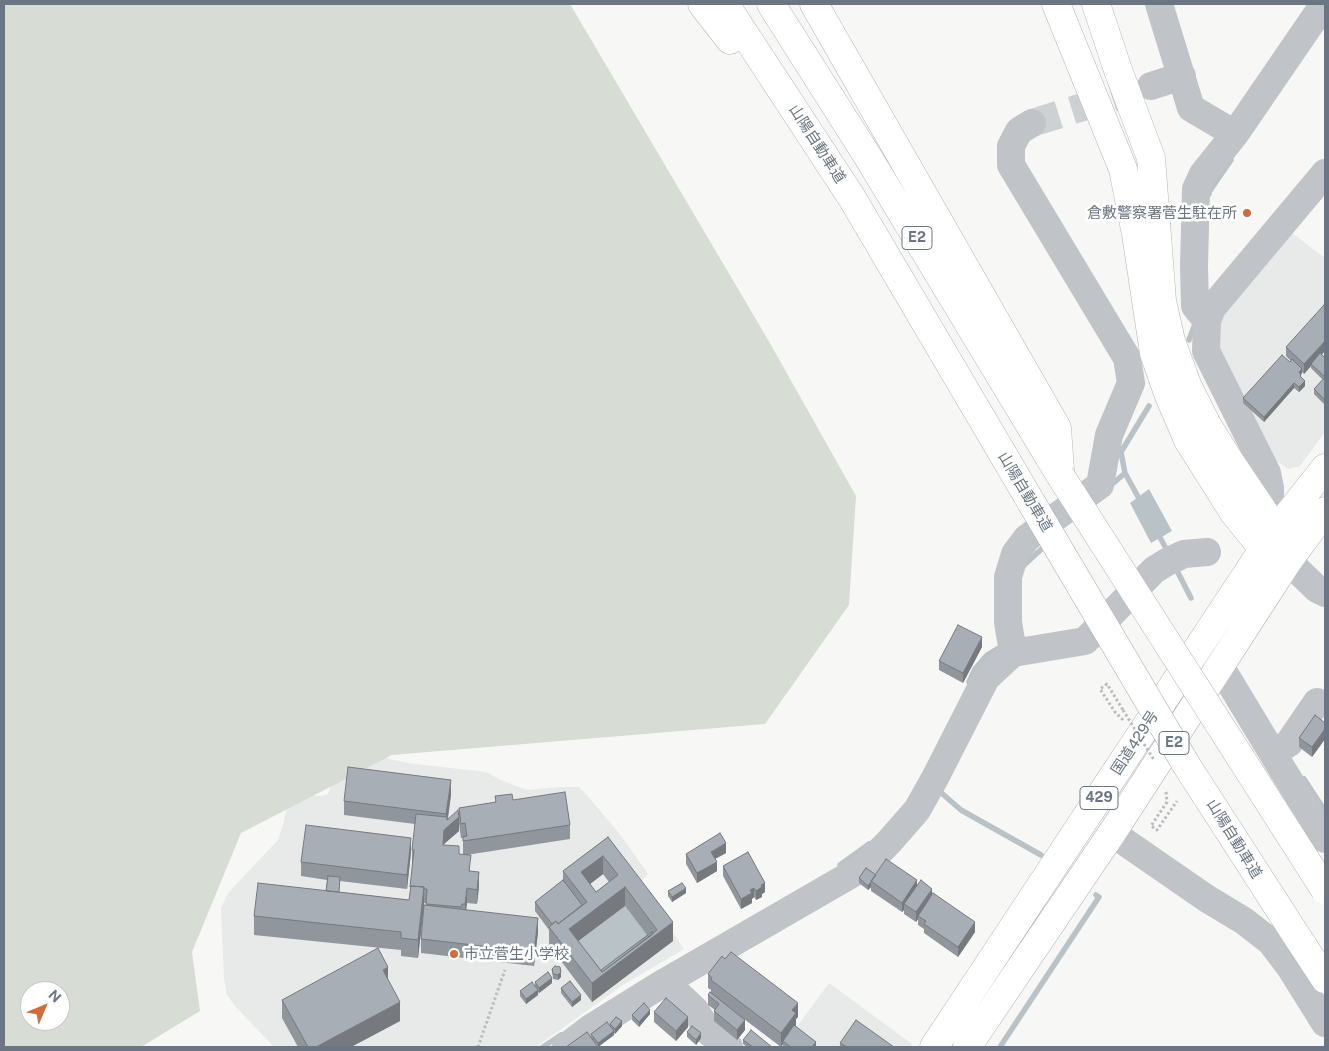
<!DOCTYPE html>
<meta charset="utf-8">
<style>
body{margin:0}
#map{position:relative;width:1329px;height:1051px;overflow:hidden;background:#f7f8f5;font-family:"Public Sans",sans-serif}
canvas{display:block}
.frame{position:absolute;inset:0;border:5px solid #6a7683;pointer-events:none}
.north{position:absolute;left:20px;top:981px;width:50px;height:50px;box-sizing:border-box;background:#fff;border:1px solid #c3c8cd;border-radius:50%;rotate:45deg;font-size:14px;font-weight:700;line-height:20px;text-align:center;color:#6a7683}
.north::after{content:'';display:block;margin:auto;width:18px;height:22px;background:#d06d3d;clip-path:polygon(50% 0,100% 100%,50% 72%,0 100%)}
</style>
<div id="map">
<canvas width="1329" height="1051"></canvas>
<div class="frame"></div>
<div class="north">N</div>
</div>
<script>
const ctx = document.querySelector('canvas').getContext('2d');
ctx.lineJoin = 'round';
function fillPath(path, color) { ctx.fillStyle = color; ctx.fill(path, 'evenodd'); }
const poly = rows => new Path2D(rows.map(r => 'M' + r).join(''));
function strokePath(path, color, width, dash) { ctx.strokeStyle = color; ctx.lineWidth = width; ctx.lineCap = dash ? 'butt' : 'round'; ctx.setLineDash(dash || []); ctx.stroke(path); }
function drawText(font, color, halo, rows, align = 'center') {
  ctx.font = font + ' "Public Sans","Noto Sans JP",sans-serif'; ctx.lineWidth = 5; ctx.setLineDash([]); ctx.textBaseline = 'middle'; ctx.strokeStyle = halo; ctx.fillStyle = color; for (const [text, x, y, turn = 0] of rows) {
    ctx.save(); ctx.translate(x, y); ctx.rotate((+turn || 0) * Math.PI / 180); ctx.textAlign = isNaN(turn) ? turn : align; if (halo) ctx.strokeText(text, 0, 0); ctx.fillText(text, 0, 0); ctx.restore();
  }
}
const built = poly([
 [1288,230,1325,258,1325,432,1300,466,1288,469,1267,454,1217,351,1214,320],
 [373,755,407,763,486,772,501,780,527,790,560,787,579,787,585,793,619,833,648,874,639,884,684,949,623,985,536,1047,274,1047,235,1006,227,995,224,979,221,908,228,893,278,840,284,821,289,798,295,794,322,796,328,794,340,761],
 [829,983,912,1044,910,1047,782,1047]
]);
const green = poly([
 [4,4,570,4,767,338,856,496,849,605,765,724,392,755,241,833,192,952,200,1011,141,1047,4,1047],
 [30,991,60,991,60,1021,30,1021]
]);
const water = poly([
 [1149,489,1172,531,1151,543,1130,503],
 [625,906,651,940,595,982,569,948]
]);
const stream = poly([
 [1209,194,1209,192,1231,160],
 [1189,340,1195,324],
 [1125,473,1142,504],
 [1110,486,1125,473,1121,452,1149,406],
 [1157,532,1168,552],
 [1174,565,1191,598],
 [1022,567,1048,543],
 [969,682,975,669,987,655,997,649],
 [1304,779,1325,811],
 [938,790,961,810,1041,855],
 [840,865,869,844],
 [543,1047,561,1035],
 [1000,1047,1099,897,1096,895]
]);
const minorTunnel = poly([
 [1032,123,1150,86]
]);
const path = poly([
 [1123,720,1115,712,1100,689,1107,684,1123,710],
 [1166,792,1167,802,1151,826,1157,830,1177,801],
 [478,1047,505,970]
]);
const minor = poly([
 [1159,4,1191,108,1235,134,1324,4],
 [1151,86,1182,76],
 [1207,321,1195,306,1194,266,1196,189,1203,174,1235,134],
 [1270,520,1270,488,1267,473,1206,351,1207,321,1212,308,1325,173],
 [1288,561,1317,589,1325,593],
 [1013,653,1008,622,1008,577,1015,554,1027,538,1100,485,1109,435,1131,383,1127,358,1011,165,1011,146,1019,131,1032,123],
 [1220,666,1273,754,1325,839],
 [1273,754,1289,743,1317,702],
 [1112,833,1206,898,1244,921,1271,942,1290,967,1325,1023],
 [665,982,695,1010,709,1032,729,1047],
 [566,1047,591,1028,665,982,864,867,889,842,917,810,935,778,986,678,1013,653,1085,641,1154,570,1167,562,1184,554,1207,552]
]);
const highway = poly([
 [702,4,730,40],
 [725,4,852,198,1031,502],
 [771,4,868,157,1060,475],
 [814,4,1057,428,1060,470],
 [1056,4,1123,169,1136,234,1154,353,1169,396,1188,440,1234,513,1263,549,1278,556],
 [1096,4,1118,70,1151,158,1162,301,1171,341,1188,387,1207,425,1229,460,1276,530,1282,546],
 [934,1047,1276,530,1325,468],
 [967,1047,1112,833,1288,561,1325,511]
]);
const pathBridge = poly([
 [1123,710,1154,760]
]);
const highwayBridge = poly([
 [1060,475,1325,890],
 [1031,502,1187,766,1294,932,1325,979]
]);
const wall = poly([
 [1286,347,1325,351,1322,354,1325,358,1325,405,1314,394,1314,389,1323,380,1311,368,1311,366,1304,374,1302,372,1301,375,1301,378,1305,386,1299,392,1294,388,1264,422,1243,403,1243,398,1291,361,1286,356],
 [982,647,963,683,939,670,939,661],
 [1325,723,1325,739,1312,757,1299,747,1299,738],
 [451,795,448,819,459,815,459,808,495,803,495,796,513,800,570,825,570,839,466,855,470,871,479,886,477,904,467,903,466,910,538,932,534,966,421,953,421,939,426,903,424,903,418,958,401,956,401,950,254,935,254,916,326,891,327,880,301,876,301,862,411,852,407,889,340,881,339,892,409,900,413,865,412,865,412,850,415,824,344,815,344,801],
 [459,824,461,838,463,838,463,854,459,854,444,845,444,844,459,831],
 [608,837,673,941,592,1002,549,945,549,930,535,911,535,902,563,880,563,871],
 [603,874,609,882,596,892,590,884],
 [625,906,647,935,601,970,578,941],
 [726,853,715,859,717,871,697,883,686,864,686,854],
 [723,866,765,892,762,894,762,897,756,900,754,897,752,899,752,903,741,909,723,876],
 [876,875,917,885,932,894,975,932,958,957,924,933,924,929,918,925,918,919,916,922,904,914,904,910,902,912,871,891,871,887,868,890,859,883,859,878],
 [668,891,686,893,672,902,668,896],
 [552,969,561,977,558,980,553,979],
 [708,974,798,1017,796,1019,796,1027,816,1047,783,1047,783,1044,781,1047,744,1019,745,1030,737,1040,714,1021,714,1011,715,1010,708,1005,708,995,711,993,711,990,708,988],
 [535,982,552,983,539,993,538,992,538,995,526,1004,520,996,520,991,535,985],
 [561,988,581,1000,572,1007,561,993],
 [282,1000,400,1021,351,1047,298,1047,282,1018],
 [654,1012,688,1027,676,1041,654,1022],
 [650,1014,639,1027,632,1020,632,1015],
 [610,1025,622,1026,615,1034,614,1033,614,1035,598,1047,591,1037,591,1034],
 [687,1032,701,1038,696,1045,687,1037],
 [743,1040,772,1047,747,1047,743,1044],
 [840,1043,894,1047,840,1047]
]);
const shadedWall = poly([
 [1325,341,1325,351,1312,365,1311,364,1311,366,1304,374,1304,364],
 [1302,369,1302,373,1299,377,1299,372],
 [1305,381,1305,386,1299,392,1299,387],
 [1294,383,1294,388,1264,422,1264,417],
 [982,637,982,647,963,683,963,673],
 [1325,729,1325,739,1312,757,1312,747],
 [451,780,451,795,447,821,459,817,459,831,444,844,443,859,443,845,444,830,446,828,446,814],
 [411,838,411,852,407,889,407,875],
 [726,843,726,853,711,861,711,852],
 [603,856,603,874,581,891,581,872],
 [717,862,717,871,697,883,697,873],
 [479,872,479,886,477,904,477,890],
 [917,880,917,890,904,904,904,910,902,912,902,903],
 [871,882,871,887,868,890,868,886],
 [765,883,765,892,762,894,762,897,756,900,756,891,761,885],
 [424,887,424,906,418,958,418,940],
 [625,887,625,906,569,948,558,933],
 [467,888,467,903,465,918,465,904],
 [686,888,686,893,672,902,672,897],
 [754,888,754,897,752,899,752,903,741,909,741,899,750,890],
 [932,889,932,898,918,916,918,919,916,922,916,912],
 [538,918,538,932,534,966,534,952],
 [673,922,673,941,592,1002,592,983],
 [975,922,975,932,958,957,958,947],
 [388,967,388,986,383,970],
 [561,972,561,977,558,980,558,975],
 [552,978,552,983,539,993,539,988],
 [538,990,538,995,526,1004,526,999],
 [581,995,581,1000,572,1007,572,1002],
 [400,1002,400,1021,351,1047,316,1047],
 [798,1003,798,1017,796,1019,796,1027,783,1041,783,1044,781,1047,781,1033,792,1010],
 [650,1010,650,1014,639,1027,639,1022],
 [688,1017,688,1027,676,1041,676,1031],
 [745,1020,745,1030,737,1040,737,1030],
 [622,1021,622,1026,615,1034,615,1029],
 [614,1031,614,1035,598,1047,598,1043],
 [701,1033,701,1038,696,1045,696,1040],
 [816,1042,816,1047,812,1047]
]);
const building = poly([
 [1324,305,1325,306,1325,341,1304,364,1286,347,1324,305],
 [1320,353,1325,358,1325,400,1314,389,1325,377,1311,364,1320,353],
 [1282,355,1290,362,1292,359,1302,369,1299,372,1301,375,1300,376,1305,381,1299,387,1294,383,1264,417,1243,398,1282,355],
 [958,625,982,637,963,673,939,661,958,625],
 [1315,715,1325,723,1325,729,1312,747,1299,738,1315,715],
 [348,767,451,780,446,814,344,801,348,767],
 [565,792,570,825,463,841,463,837,467,836,465,823,461,824,459,808,496,802,495,796,512,794,513,800,565,792],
 [458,810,459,817,444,830,443,845,459,846,459,854,471,855,469,871,479,872,477,890,467,888,465,904,462,904,461,907,426,904,427,889,424,889,424,887,411,886,410,887,414,850,412,850,416,814,447,817,447,820,458,810],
 [306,825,411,838,407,875,301,862,306,825],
 [720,833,726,843,711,852,717,862,697,873,686,854,720,833],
 [608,837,673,922,592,983,549,927,556,921,558,924,587,902,563,871,608,837],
 [603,856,618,875,596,892,581,872,603,856],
 [625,887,657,930,602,972,569,929,625,887],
 [748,852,765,883,761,885,762,887,756,891,754,888,750,890,752,893,741,899,723,866,748,852],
 [886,859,917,880,902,903,871,881,886,859],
 [866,868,876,875,868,886,859,878,866,868],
 [328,876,340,877,339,892,326,891,328,876],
 [563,880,582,905,558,924,556,921,552,924,535,902,563,880],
 [921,880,932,889,916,912,904,904,921,880],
 [258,883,409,900,411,886,424,887,418,940,401,938,401,932,254,916,258,883],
 [682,883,686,888,672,897,668,891,682,883],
 [933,893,975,922,958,947,924,924,926,921,918,916,933,893],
 [424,905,538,918,534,952,421,939,424,905],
 [652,932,653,934,602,972,601,970,652,932],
 [378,948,388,967,383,970,400,1002,316,1047,308,1047,282,1000,378,948],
 [731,952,798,1003,792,1010,796,1013,781,1033,711,980,712,978,708,974,722,956,725,959,731,952],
 [555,966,560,967,561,972,558,975,553,974,552,969,555,966],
 [548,972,552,978,539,988,535,982,548,972],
 [570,981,581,995,572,1002,561,988,570,981],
 [532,982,538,990,526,999,520,991,532,982],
 [710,992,745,1020,737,1030,714,1011,719,1004,708,995,710,992],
 [666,998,688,1017,676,1031,654,1012,666,998],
 [644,1003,650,1010,639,1022,632,1015,644,1003],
 [616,1017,622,1021,615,1029,610,1024,616,1017],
 [856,1020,894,1047,847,1047,840,1043,856,1020],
 [607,1022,614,1031,598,1043,591,1034,607,1022],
 [794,1025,816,1042,812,1047,791,1047,783,1041,794,1025],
 [692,1026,701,1033,696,1040,687,1032,692,1026],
 [751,1030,772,1047,753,1047,743,1040,751,1030],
 [587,1032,598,1047,566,1047,587,1032]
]);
const markers = [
 [1247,213,5,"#d06d3d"],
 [454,954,5,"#d06d3d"]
];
const shields = [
 [917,238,30],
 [1174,743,30],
 [1099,798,38]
];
const shieldNames = [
 ["E2",917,238],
 ["E2",1174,743],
 ["429",1099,798]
];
const streetNames = [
 ["山陽自動車道",817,144,57],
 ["山陽自動車道",1025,492,59],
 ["国道429号",1135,743,-57],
 ["山陽自動車道",1234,839,58]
];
const poiNames = [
 ["倉敷警察署菅生駐在所",1237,213],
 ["市立菅生小学校",464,954,"left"]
];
fillPath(built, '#e8e9e9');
fillPath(green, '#d7dcd5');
fillPath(water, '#b9c2c7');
strokePath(stream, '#b9c2c7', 5.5);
strokePath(minorTunnel, '#cdd1d3', 28, [28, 14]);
strokePath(highway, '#b3b6ba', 29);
strokePath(path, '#babcbf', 3, [2.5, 2.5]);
strokePath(minor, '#c0c3c7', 28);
strokePath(highway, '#fff', 28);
strokePath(highwayBridge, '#b3b6ba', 29, []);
strokePath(pathBridge, '#babcbf', 3, [2.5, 2.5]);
strokePath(highwayBridge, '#fff', 28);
fillPath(wall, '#90969c');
fillPath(shadedWall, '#767a7f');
fillPath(building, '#a8aeb5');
strokePath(building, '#767a7f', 1);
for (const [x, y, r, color] of markers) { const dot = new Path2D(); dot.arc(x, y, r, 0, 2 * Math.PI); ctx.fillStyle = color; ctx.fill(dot); strokePath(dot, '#fff', 2); }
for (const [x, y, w] of shields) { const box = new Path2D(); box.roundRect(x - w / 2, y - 11.5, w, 23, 4); ctx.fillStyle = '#fff'; ctx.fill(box); strokePath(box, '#6a7683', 1); }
drawText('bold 14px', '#6a7683', null, shieldNames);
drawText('15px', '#6a7683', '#fff', streetNames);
drawText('15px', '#6a7683', '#fff', poiNames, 'right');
</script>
